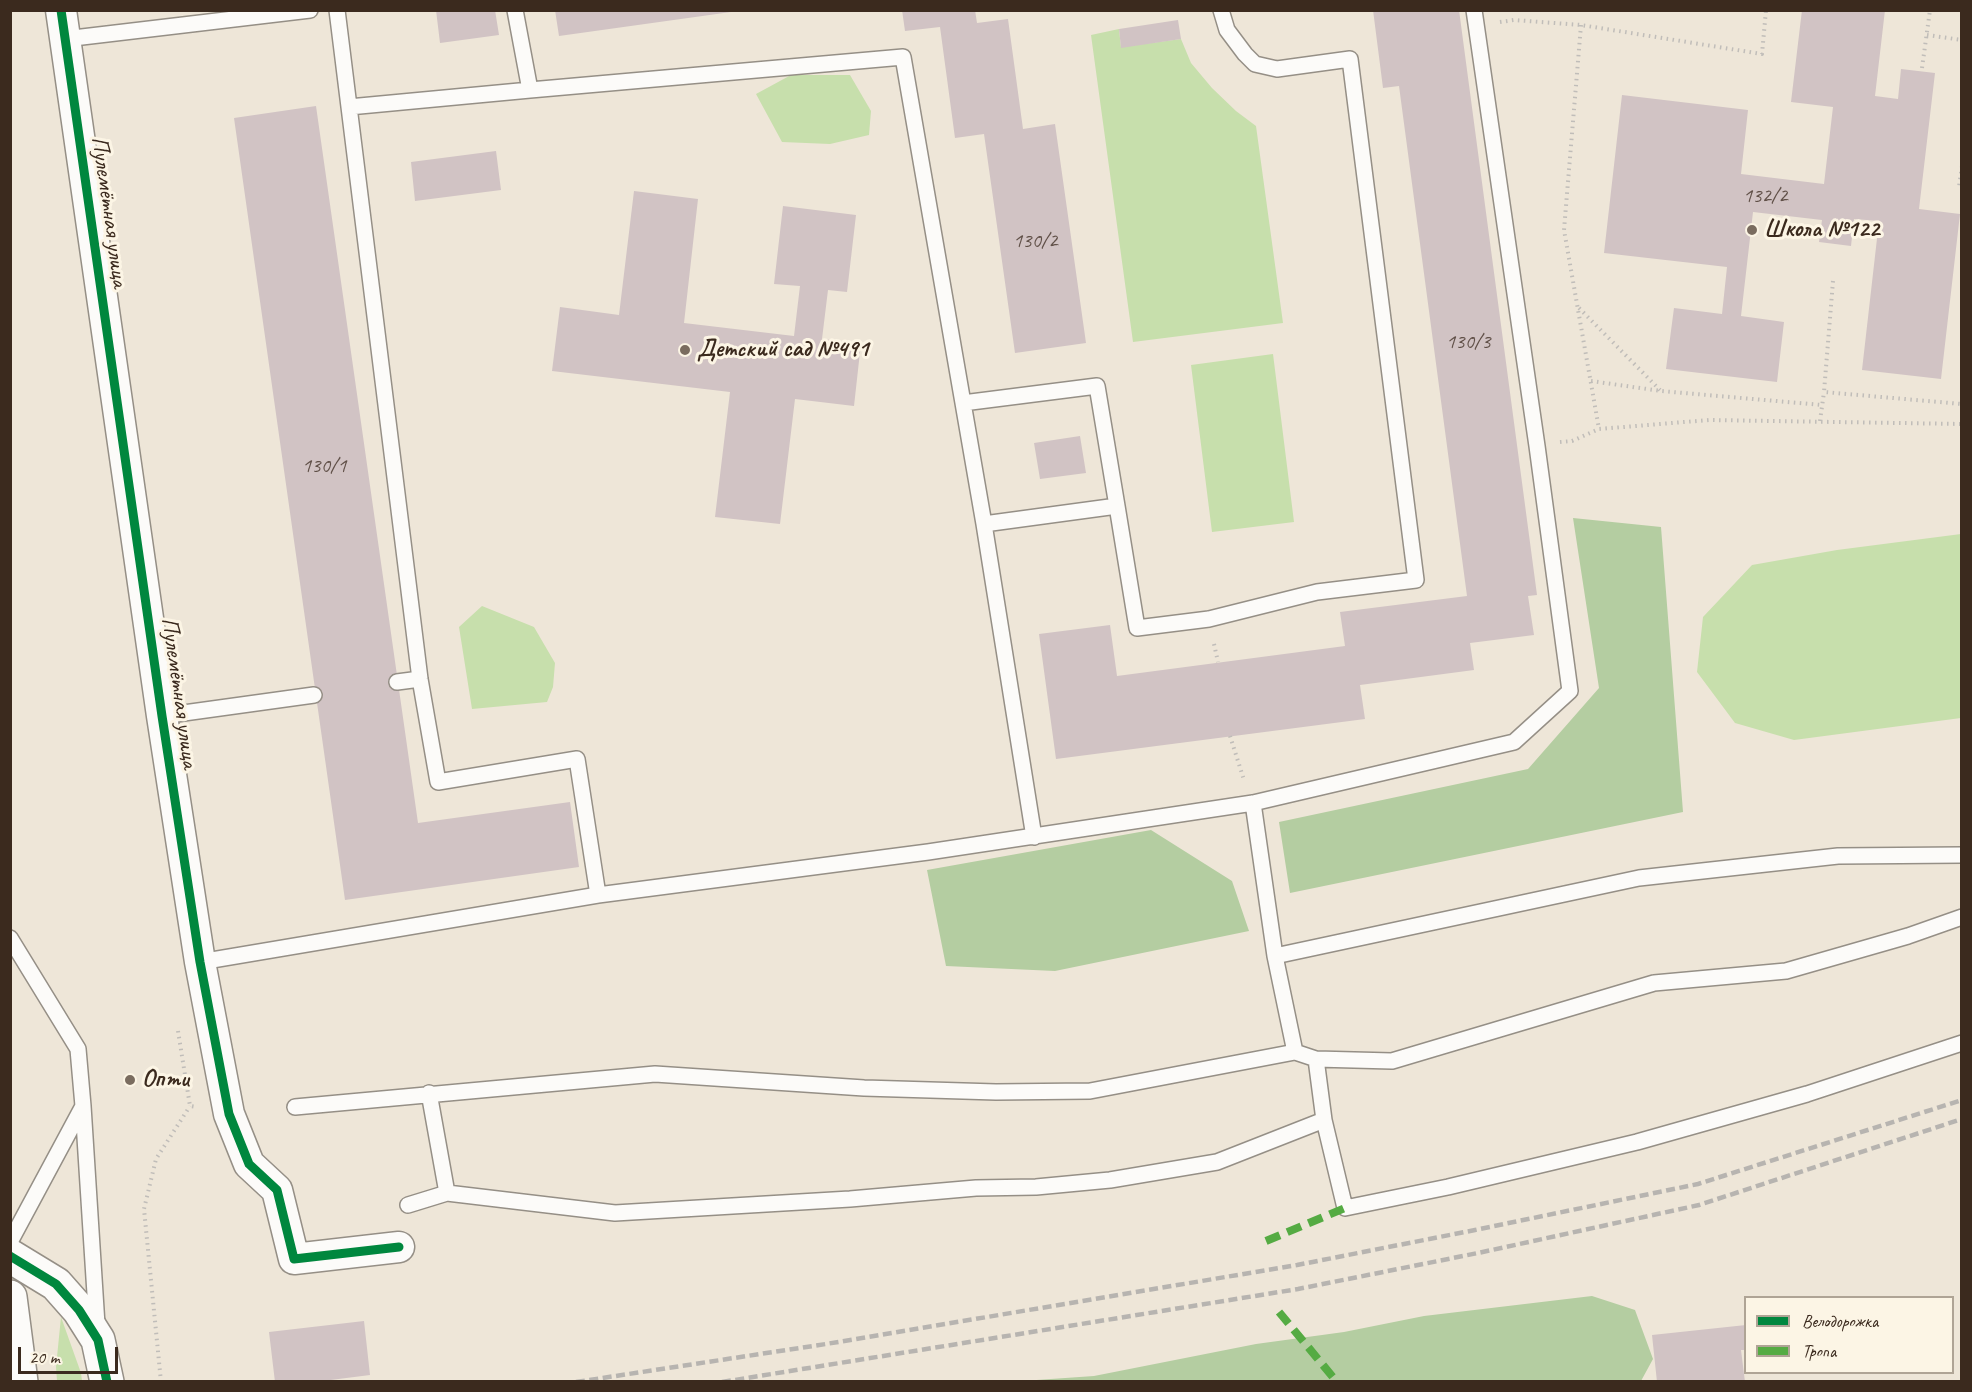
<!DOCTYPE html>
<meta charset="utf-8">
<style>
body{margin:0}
#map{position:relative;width:1972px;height:1392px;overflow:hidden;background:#eee6d8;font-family:Caveat,sans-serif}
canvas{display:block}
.frame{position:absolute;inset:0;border:12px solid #3b2a1e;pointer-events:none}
.legend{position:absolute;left:1744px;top:1296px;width:210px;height:78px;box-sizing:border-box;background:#fcf5e5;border:2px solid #afa495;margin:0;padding:8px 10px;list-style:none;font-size:18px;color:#3b2a1e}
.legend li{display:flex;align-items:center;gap:12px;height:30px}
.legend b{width:30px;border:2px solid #afa495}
.scale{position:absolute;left:18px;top:1347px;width:100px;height:27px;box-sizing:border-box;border:3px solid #3b2a1e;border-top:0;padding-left:8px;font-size:18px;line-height:21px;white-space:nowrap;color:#3b2a1e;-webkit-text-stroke:4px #fcf5e5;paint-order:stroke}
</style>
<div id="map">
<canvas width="1972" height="1392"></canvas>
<div class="frame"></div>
<ul class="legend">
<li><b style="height:8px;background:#00873e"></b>Велодорожка</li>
<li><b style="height:8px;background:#55ab43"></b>Тропа</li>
</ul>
<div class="scale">20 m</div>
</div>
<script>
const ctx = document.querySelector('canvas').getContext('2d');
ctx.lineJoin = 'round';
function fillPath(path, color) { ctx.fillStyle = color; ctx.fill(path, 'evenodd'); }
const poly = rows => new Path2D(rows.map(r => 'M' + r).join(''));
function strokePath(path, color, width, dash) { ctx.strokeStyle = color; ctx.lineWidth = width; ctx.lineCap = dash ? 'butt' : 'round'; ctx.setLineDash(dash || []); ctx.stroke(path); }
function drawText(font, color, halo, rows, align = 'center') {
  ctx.font = font + ' Caveat,sans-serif'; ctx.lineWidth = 6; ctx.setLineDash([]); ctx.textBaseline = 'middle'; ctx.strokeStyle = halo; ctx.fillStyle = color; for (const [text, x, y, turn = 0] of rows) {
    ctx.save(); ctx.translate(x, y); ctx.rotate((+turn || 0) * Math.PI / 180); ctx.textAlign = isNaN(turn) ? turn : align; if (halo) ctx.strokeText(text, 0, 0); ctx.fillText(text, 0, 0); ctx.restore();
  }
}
const green = poly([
 [1119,29,1121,47,1181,39,1191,63,1212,88,1236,111,1256,126,1283,323,1133,342,1091,35],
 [791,75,850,75,871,111,869,135,830,144,782,142,756,94],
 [1273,354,1294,522,1212,532,1191,365],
 [1961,534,1961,718,1794,740,1735,723,1697,672,1703,617,1752,565,1837,550],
 [482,606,534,627,555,663,553,687,547,702,472,709,459,627],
 [61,1317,81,1373,82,1381,57,1381,56,1367]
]);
const forest = poly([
 [1573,518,1661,527,1683,812,1290,893,1279,822,1528,769,1599,688],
 [1151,830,1232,881,1249,931,1055,971,946,966,927,870],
 [1592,1296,1635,1310,1653,1359,1641,1381,1022,1381,1094,1376,1256,1344,1344,1332,1424,1316]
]);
const building = poly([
 [436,10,495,10,499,35,440,43],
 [555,10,730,10,731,12,559,36],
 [902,10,975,10,977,23,1008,19,1023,129,1055,124,1086,343,1015,353,984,134,955,138,940,27,905,31],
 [1373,10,1459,10,1537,595,1528,596,1534,635,1470,643,1474,670,1360,685,1365,719,1056,759,1039,634,1110,625,1117,676,1345,646,1340,612,1467,596,1399,86,1383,88],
 [1802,10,1885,10,1875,96,1898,99,1901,69,1935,73,1919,209,1960,214,1941,379,1862,370,1879,221,1854,219,1851,246,1819,242,1822,220,1753,212,1741,316,1784,322,1777,382,1666,369,1674,308,1722,314,1727,267,1604,253,1622,95,1748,110,1741,174,1824,184,1833,107,1791,102],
 [1178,20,1181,39,1121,48,1119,29],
 [316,106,418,823,570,802,579,867,345,900,234,118],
 [496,151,501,190,415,201,411,162],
 [634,191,698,199,684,323,794,336,800,286,774,284,783,206,856,215,847,292,828,290,822,339,861,343,854,406,795,399,780,524,715,517,730,392,552,371,560,307,619,315],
 [1080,436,1086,473,1040,479,1034,443],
 [364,1321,370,1375,315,1382,275,1382,269,1332],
 [1746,1325,1746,1350,1741,1350,1745,1382,1657,1382,1652,1335]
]);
const path = poly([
 [1500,22,1514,20,1581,25,1762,54,1766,10],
 [1581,25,1564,230,1599,429],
 [1927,35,1962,40],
 [1922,68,1930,10],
 [1962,166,1959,187,1962,189],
 [1833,281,1824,392,1962,404],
 [1579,308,1660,390],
 [1591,381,1661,391,1822,405],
 [1820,421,1824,392],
 [1560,442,1572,441,1599,429,1709,420,1962,424],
 [1214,644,1218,662],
 [1230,736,1244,780],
 [178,1031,190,1106,196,1107],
 [161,1382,144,1209,156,1159,190,1106]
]);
const service = poly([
 [337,10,420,679,438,782,577,759,598,895],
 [515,10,530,90,903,57,984,524,1034,837],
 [65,39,310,10],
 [349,107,530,90],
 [963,403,1097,386,1117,506],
 [984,524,1117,506,1137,628,1209,619,1317,592,1416,580,1350,59,1277,69,1255,64,1245,54,1227,30,1221,10],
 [397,682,420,679],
 [162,716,314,695],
 [1253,803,1275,956,1295,1052,1316,1059,1324,1120,1345,1208,1448,1187,1637,1142,1807,1094,1962,1043],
 [10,938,78,1049,83,1106,10,1242],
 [1275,956,1639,878,1838,856,1962,855],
 [200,962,598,895,928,852,1253,803,1514,742,1570,691,1537,446,1474,10],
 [1316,1059,1392,1061,1654,983,1786,971,1908,936,1962,917],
 [429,1093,447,1193],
 [83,1106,97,1325],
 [295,1107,655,1074,864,1088,996,1092,1090,1091,1295,1052],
 [408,1205,447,1193,615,1213,850,1199,976,1188,1036,1187,1110,1180,1217,1162,1324,1120]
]);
const minor = poly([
 [61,10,162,716,200,962,229,1114,249,1164,277,1190,294,1259,399,1247]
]);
const tertiary = poly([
 [10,1256,56,1284,79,1310,98,1340,107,1382]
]);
const trunk = poly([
 [10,1297,21,1382]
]);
const rail = poly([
 [576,1382,826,1344,1297,1265,1475,1230,1698,1184,1962,1100],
 [722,1382,1298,1289,1478,1253,1699,1205,1962,1119]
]);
const quiet = poly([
 [1266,1241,1345,1208],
 [1279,1312,1337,1382]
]);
const cycleway = poly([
 [61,10,162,716,200,962,229,1114,249,1164,277,1190,294,1259,399,1247],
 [10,1256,56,1284,79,1310,98,1340,107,1382]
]);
const markers = [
 [1752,230,6,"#7a6c5f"],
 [685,350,6,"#7a6c5f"],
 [130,1080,6,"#7a6c5f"]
];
const numberNames = [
 ["132/2",1765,196],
 ["130/2",1035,241],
 ["130/3",1468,342],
 ["130/1",324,466]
];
const streetNames = [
 ["Пулемётная улица",109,212,82],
 ["Пулемётная улица",179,693,82]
];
const poiNames = [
 ["Школа №122",1764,230],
 ["Детский сад №491",697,350],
 ["Опти",142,1080]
];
fillPath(green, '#c7dfac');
fillPath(forest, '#b4cda1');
fillPath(building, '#d1c3c4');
strokePath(service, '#958f86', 18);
strokePath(minor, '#958f86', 33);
strokePath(tertiary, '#958f86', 36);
strokePath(trunk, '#958f86', 36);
strokePath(path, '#c0bdb9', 4, [1.5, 4.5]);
strokePath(service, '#fcfbf9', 15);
strokePath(minor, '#fcfbf9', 30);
strokePath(tertiary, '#fcfbf9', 33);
strokePath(trunk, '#fcfbf9', 33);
strokePath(rail, '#b7b4b0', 4.5, [9, 4.5]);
strokePath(quiet, '#55ab43', 8, [15, 8]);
strokePath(cycleway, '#00873e', 9);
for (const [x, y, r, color] of markers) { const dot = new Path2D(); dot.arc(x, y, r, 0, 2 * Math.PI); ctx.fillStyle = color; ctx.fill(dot); strokePath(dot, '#fcf5e5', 2); }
drawText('21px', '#605048', null, numberNames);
drawText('24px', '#3b2a1e', '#fcf5e5', streetNames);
drawText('bold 24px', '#3b2a1e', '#fcf5e5', poiNames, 'left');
</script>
